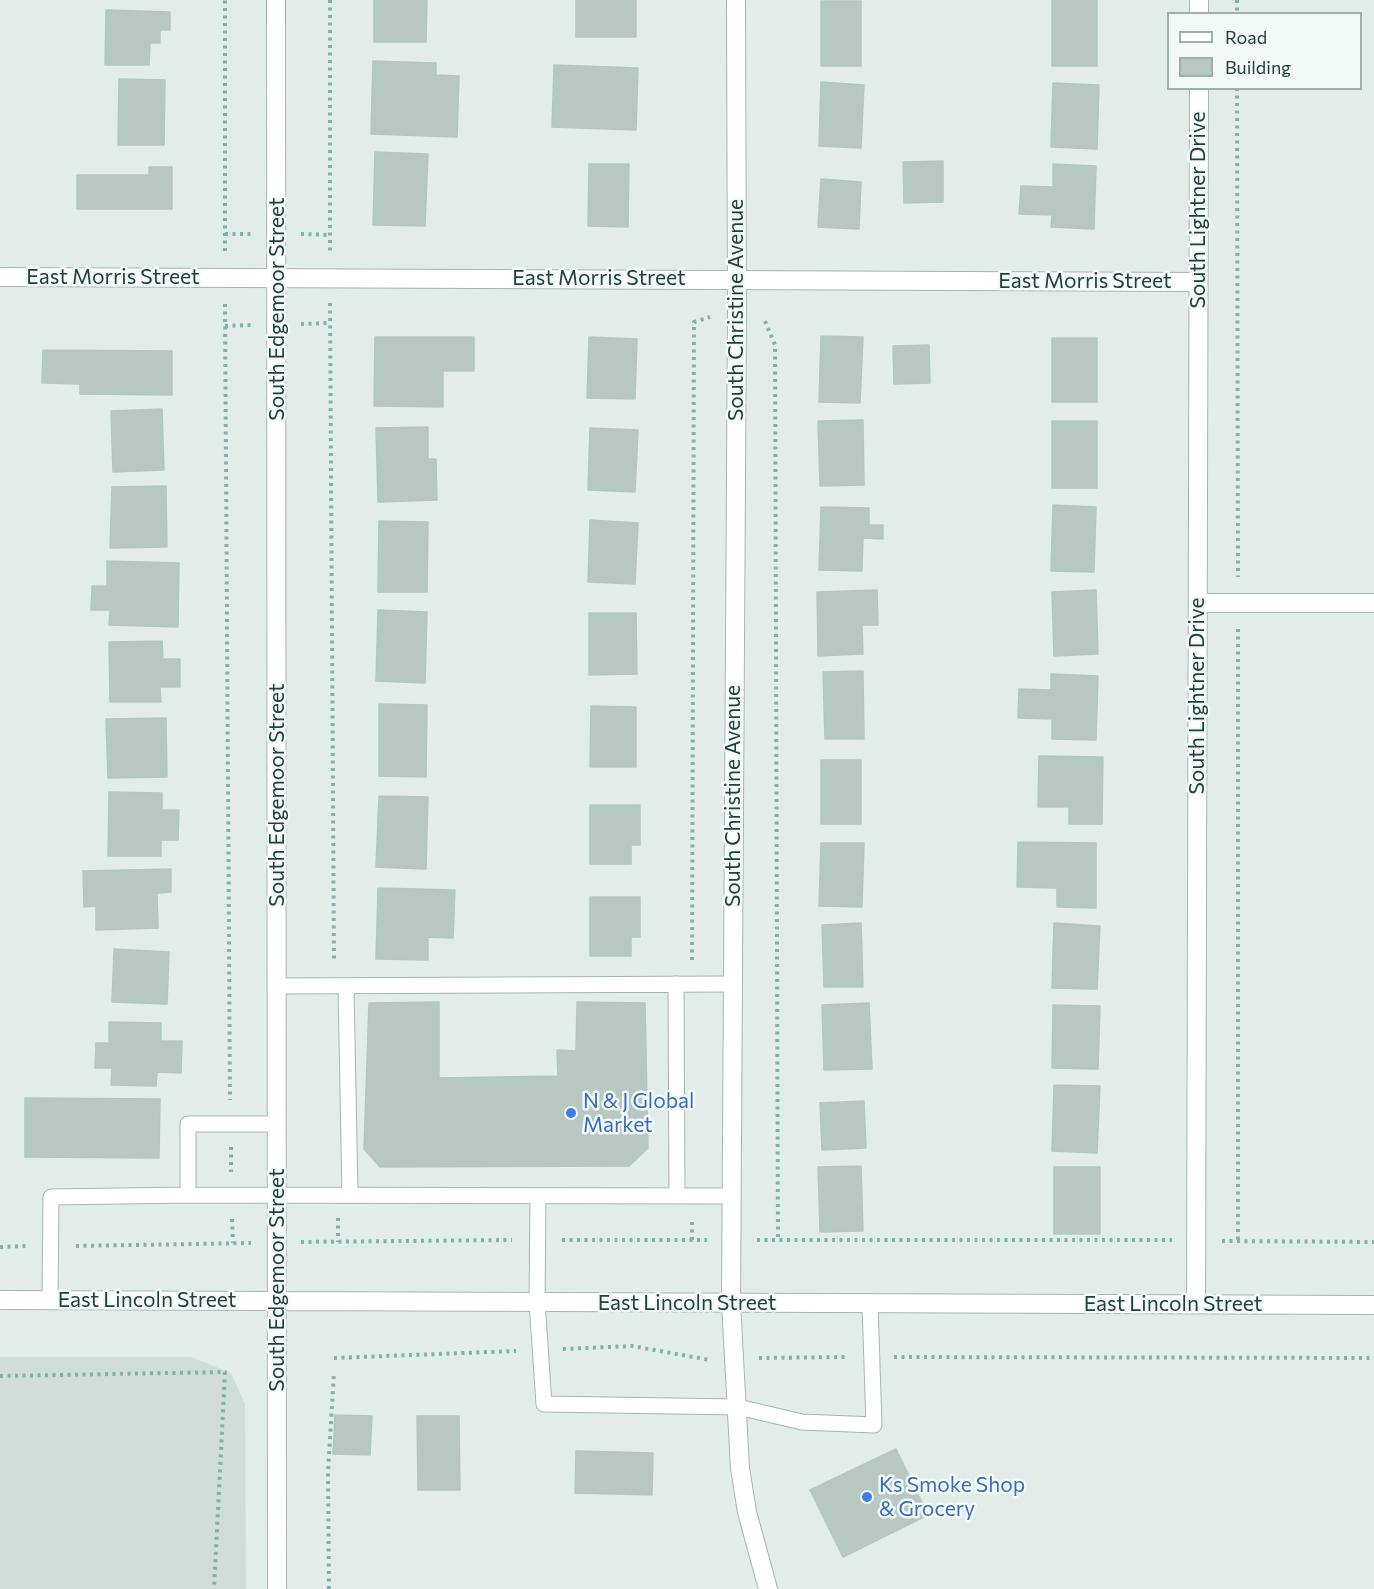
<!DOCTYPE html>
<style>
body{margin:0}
#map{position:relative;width:1374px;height:1589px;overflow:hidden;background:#e2ede9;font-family:Commissioner,sans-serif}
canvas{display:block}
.legend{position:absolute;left:1167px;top:12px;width:195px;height:78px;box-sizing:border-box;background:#f2f9f7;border:2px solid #9eafac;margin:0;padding:8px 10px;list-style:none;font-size:18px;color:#20403b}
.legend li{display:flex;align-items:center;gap:12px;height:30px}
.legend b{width:30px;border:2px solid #9eafac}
</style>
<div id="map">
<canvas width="1374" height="1589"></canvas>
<ul class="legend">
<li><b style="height:8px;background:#fff"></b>Road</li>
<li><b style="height:16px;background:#b7c8c3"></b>Building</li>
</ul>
</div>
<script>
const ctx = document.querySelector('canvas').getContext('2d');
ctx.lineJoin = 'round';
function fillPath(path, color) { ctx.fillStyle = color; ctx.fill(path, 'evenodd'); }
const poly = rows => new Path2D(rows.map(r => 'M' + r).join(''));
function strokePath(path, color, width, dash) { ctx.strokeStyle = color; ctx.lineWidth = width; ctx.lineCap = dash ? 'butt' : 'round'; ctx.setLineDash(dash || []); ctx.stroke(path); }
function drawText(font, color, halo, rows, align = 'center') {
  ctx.font = font + ' Commissioner,sans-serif'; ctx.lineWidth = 5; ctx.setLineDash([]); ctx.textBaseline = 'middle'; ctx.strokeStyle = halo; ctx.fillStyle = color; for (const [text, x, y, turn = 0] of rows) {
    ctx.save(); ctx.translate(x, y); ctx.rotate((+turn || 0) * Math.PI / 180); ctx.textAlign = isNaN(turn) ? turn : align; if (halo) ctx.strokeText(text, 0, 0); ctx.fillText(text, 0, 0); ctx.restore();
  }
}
const built = poly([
 [0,1357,191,1357,231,1373,245,1404,246,1589,0,1589]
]);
const building = poly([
 [374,0,427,0,426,42,374,42,374,0],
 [576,0,636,0,636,37,576,37,576,0],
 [1052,0,1097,0,1097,66,1052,66,1052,0],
 [821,1,861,1,861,66,821,66,821,1],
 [106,10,170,12,170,30,160,30,160,43,150,43,149,65,105,65,106,10],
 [373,61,436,63,436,75,459,76,457,137,371,134,373,61],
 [554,65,638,68,636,130,552,127,554,65],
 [119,79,165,80,164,145,118,145,119,79],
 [821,82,864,85,861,148,819,146,821,82],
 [1053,83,1099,85,1097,149,1051,147,1053,83],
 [375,152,428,154,425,226,373,225,375,152],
 [943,161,943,202,904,203,903,162,943,161],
 [589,164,629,164,628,227,588,226,589,164],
 [1053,164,1096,166,1094,229,1051,227,1052,215,1019,214,1021,186,1053,187,1053,164],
 [149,167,172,167,172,209,77,209,77,175,149,175,149,167],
 [821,179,861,182,859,229,818,227,821,179],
 [821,336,863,337,860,403,819,402,821,336],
 [375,337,474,337,474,371,443,371,443,407,374,406,375,337],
 [589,337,637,339,635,399,587,398,589,337],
 [1052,338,1097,338,1097,402,1052,402,1052,338],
 [929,345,930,383,894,384,893,346,929,345],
 [43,350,172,351,172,395,80,394,80,384,42,383,43,350],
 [162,409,164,470,113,472,111,411,162,409],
 [863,420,864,485,820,486,818,421,863,420],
 [1052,421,1097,421,1097,488,1052,488,1052,421],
 [428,427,428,459,436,459,437,500,378,502,376,428,428,427],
 [590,428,638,430,635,492,588,490,590,428],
 [166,486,167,547,110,548,112,487,166,486],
 [1053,505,1096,507,1094,572,1051,571,1053,505],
 [821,507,869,508,869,525,883,525,883,539,863,538,862,571,819,570,821,507],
 [590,520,638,523,635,584,588,582,590,520],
 [379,521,428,522,427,592,378,592,379,521],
 [107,561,179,563,178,627,109,625,110,610,91,610,92,586,107,586,107,561],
 [877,590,878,625,862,625,863,654,818,656,817,592,877,590],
 [1096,590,1098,654,1054,656,1052,592,1096,590],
 [378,610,427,612,425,683,376,681,378,610],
 [589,613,636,613,637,674,589,675,589,613],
 [162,641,163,659,180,659,180,687,160,687,161,702,110,702,109,642,162,641],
 [863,671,864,739,825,739,823,672,863,671],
 [1051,674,1098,676,1096,740,1052,739,1052,719,1018,718,1019,689,1051,690,1051,674],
 [379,704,427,705,426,777,379,776,379,704],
 [591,706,636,707,636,767,590,767,591,706],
 [166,718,167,777,108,778,106,719,166,718],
 [1039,756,1103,757,1102,824,1069,824,1069,807,1038,807,1039,756],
 [821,760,861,760,861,824,821,824,821,760],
 [109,792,162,793,162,810,179,810,178,840,161,840,161,856,108,856,109,792],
 [379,796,428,797,426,869,376,867,379,796],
 [590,805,640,805,640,845,631,845,631,864,590,864,590,805],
 [1018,842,1096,843,1096,908,1057,907,1057,888,1017,887,1018,842],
 [821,843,864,843,862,907,819,906,821,843],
 [171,869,171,892,157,893,158,928,96,930,96,906,84,907,83,871,171,869],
 [378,888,455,890,453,938,428,937,428,960,376,959,378,888],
 [590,897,640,897,640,937,631,937,631,956,590,956,590,897],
 [861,923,863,987,824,987,822,925,861,923],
 [1054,923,1100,926,1097,989,1052,988,1054,923],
 [114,949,169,952,167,1004,112,1002,114,949],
 [439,1002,439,1078,558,1076,557,1050,576,1051,577,1002,645,1003,648,1148,629,1166,380,1167,364,1149,369,1003,439,1002],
 [869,1003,872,1069,824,1070,822,1005,869,1003],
 [1053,1005,1100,1006,1098,1069,1052,1068,1053,1005],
 [109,1022,161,1023,161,1041,182,1041,181,1073,157,1072,156,1086,111,1085,112,1068,95,1068,96,1043,109,1043,109,1022],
 [1054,1085,1100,1086,1097,1153,1052,1151,1054,1085],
 [25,1098,160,1099,159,1158,25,1157,25,1098],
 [864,1101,866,1148,822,1150,820,1103,864,1101],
 [861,1166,863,1231,820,1232,818,1167,861,1166],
 [1054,1167,1100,1167,1100,1234,1054,1234,1054,1167],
 [335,1415,372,1416,370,1455,333,1454,335,1415],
 [417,1416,459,1416,460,1490,418,1490,417,1416],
 [896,1449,928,1515,843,1557,810,1490,896,1449],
 [576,1451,653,1453,652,1495,575,1493,576,1451]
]);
const path = poly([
 [330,0,330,254],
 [1237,0,1237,14],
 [1237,88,1238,577],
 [225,234,251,234],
 [301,234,330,235],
 [225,251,225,0],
 [330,303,334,962],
 [225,304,230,1100],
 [765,321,775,345,778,1240],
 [301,324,330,323],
 [225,326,251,325],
 [1238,629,1238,1241],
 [692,960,694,322,710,317],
 [231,1147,231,1172],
 [338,1218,338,1242],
 [232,1219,233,1243],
 [562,1240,707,1240],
 [692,1240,692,1220],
 [757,1240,1172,1240],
 [1222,1241,1374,1242],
 [301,1242,512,1240],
 [76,1246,251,1243],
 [0,1247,26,1246],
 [563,1349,632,1346,710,1360],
 [894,1357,1374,1358],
 [334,1358,516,1351],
 [759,1358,848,1357],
 [0,1376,225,1372,214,1589],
 [329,1589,328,1472,334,1373]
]);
const service = poly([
 [676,984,677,1196],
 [277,986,731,984],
 [346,986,350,1195],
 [188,1195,730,1196],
 [538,1196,537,1302,544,1404,738,1407,802,1422,874,1425,870,1304],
 [50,1300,51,1197,188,1195,188,1124,277,1124]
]);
const minor = poly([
 [736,0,737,310,731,1303,740,1468,747,1512,768,1589],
 [1199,14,1199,0],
 [0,277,1198,282],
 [1198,603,1374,603],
 [1196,1304,1199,88]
]);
const tertiary = poly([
 [276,0,277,1589],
 [0,1300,1374,1305]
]);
const markers = [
 [571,1113,6,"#3f7fe0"],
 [867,1497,6,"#3f7fe0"]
];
const streetNames = [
 ["South Lightner Drive",1198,210,-90],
 ["East Morris Street",113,277],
 ["East Morris Street",599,278],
 ["East Morris Street",1085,281],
 ["South Edgemoor Street",277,309,-90],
 ["South Christine Avenue",736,310,-90],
 ["South Lightner Drive",1197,696,-90],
 ["South Edgemoor Street",277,795,-90],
 ["South Christine Avenue",733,796,-90],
 ["South Edgemoor Street",277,1280,-90],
 ["East Lincoln Street",147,1300],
 ["East Lincoln Street",687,1303],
 ["East Lincoln Street",1173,1304]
];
const shopNames = [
 ["N & J Global",583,1101],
 ["Market",583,1125],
 ["Ks Smoke Shop",879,1485],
 ["& Grocery",879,1509]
];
fillPath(built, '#d0ddd8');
fillPath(building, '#b7c8c3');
strokePath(building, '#b3c7c1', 1.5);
strokePath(service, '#a4b6b1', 17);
strokePath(minor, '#a4b6b1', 20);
strokePath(tertiary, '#a4b6b1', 20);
strokePath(path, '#7fb3a9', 4, [3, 4.5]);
strokePath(service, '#fff', 15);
strokePath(minor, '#fff', 18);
strokePath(tertiary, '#fff', 18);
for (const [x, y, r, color] of markers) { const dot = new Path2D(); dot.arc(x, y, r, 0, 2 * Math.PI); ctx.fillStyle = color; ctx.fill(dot); strokePath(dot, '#f2f9f7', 2); }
drawText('21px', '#20403b', '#f2f9f7', streetNames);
drawText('21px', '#366cbe', '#f2f9f7', shopNames, 'left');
</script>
